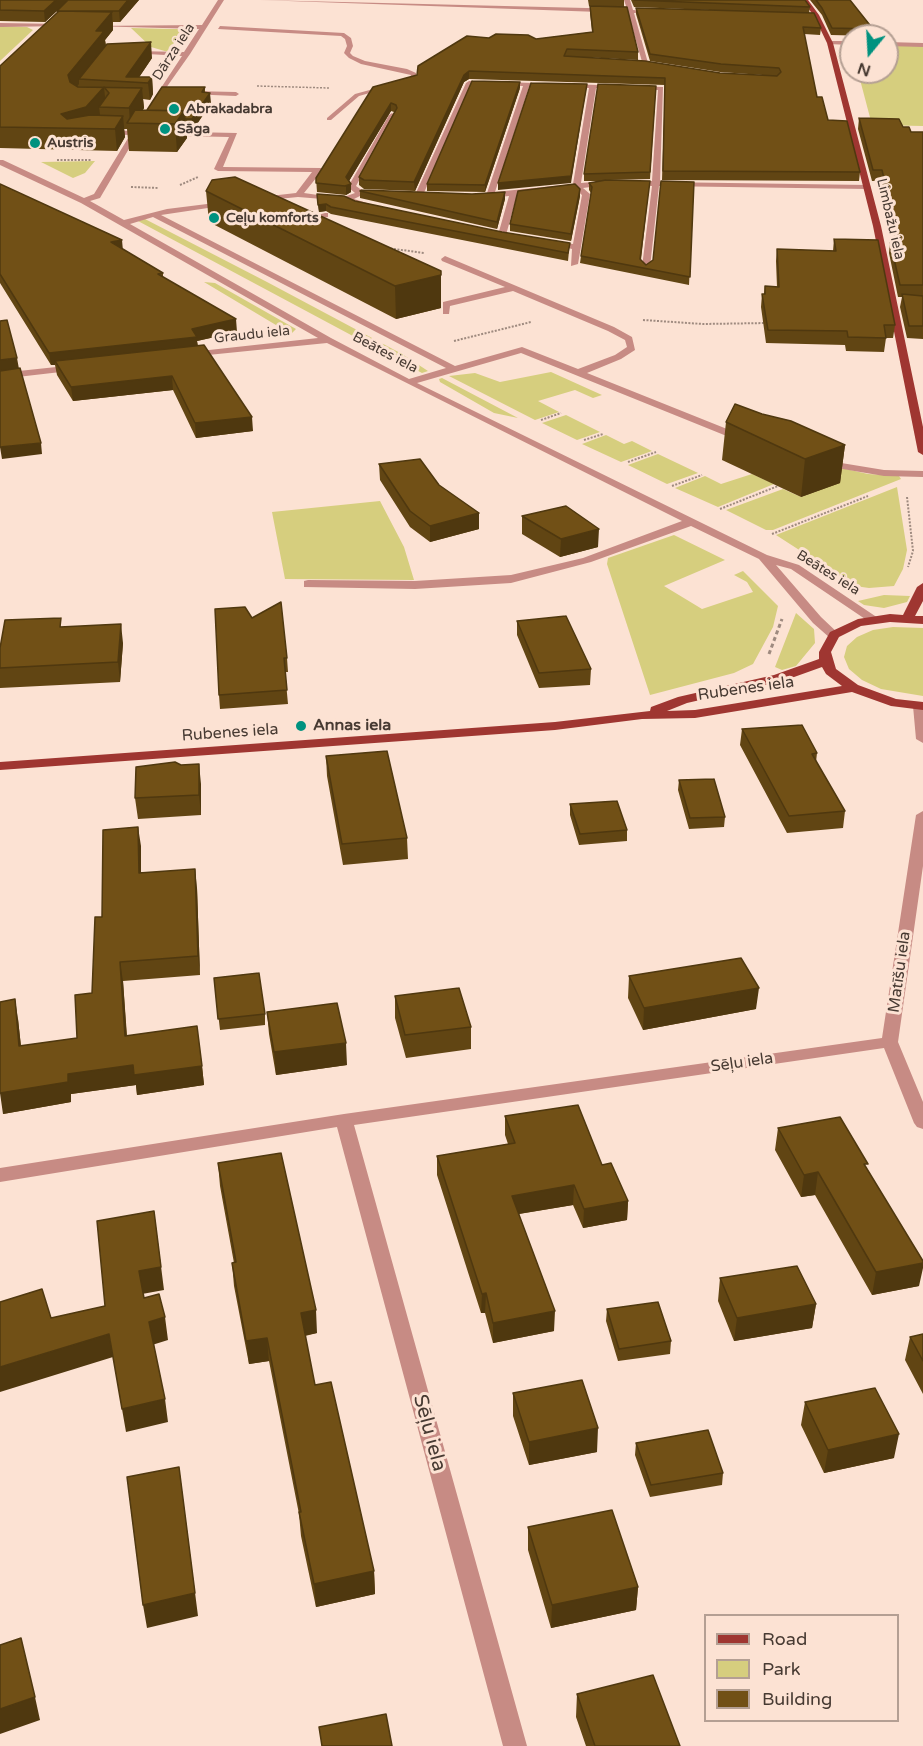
<!DOCTYPE html>
<meta charset="utf-8">
<style>
body{margin:0}
#map{position:relative;width:923px;height:1746px;overflow:hidden;background:#fce2d3;font-family:"Varela Round",sans-serif}
canvas{display:block}
.legend{position:absolute;left:704px;top:1614px;width:195px;height:108px;box-sizing:border-box;background:#fce2d3;border:2px solid #b49f93;margin:0;padding:8px 10px;list-style:none;font-size:18px;color:#473a32}
.legend li{display:flex;align-items:center;gap:12px;height:30px}
.legend b{width:30px;border:2px solid #b49f93}
.north{position:absolute;left:839px;top:24px;width:60px;height:60px;box-sizing:border-box;background:#fce2d3;border:2px solid #b49f93;border-radius:50%;rotate:198deg;font-size:16px;font-weight:700;line-height:24px;text-align:center;color:#473a32}
.north::after{content:'';display:block;margin:auto;width:21px;height:27px;background:#00927f;clip-path:polygon(50% 0,100% 100%,50% 72%,0 100%)}
</style>
<div id="map">
<canvas width="923" height="1746"></canvas>
<ul class="legend">
<li><b style="height:8px;background:#9f3631"></b>Road</li>
<li><b style="height:16px;background:#d6ce7e"></b>Park</li>
<li><b style="height:16px;background:#715016"></b>Building</li>
</ul>
<div class="north">N</div>
</div>
<script>
const ctx = document.querySelector('canvas').getContext('2d');
ctx.lineJoin = 'round';
function fillPath(path, color) { ctx.fillStyle = color; ctx.fill(path, 'evenodd'); }
const poly = rows => new Path2D(rows.map(r => 'M' + r).join(''));
function strokePath(path, color, width, dash) { ctx.strokeStyle = color; ctx.lineWidth = width; ctx.lineCap = dash ? 'butt' : 'round'; ctx.setLineDash(dash || []); ctx.stroke(path); }
function drawText(font, color, halo, rows, align = 'center') {
  ctx.font = font + ' "Varela Round",sans-serif'; ctx.lineWidth = 6; ctx.setLineDash([]); ctx.textBaseline = 'middle'; ctx.strokeStyle = halo; ctx.fillStyle = color; for (const [text, x, y, turn = 0] of rows) {
    ctx.save(); ctx.translate(x, y); ctx.rotate((+turn || 0) * Math.PI / 180); ctx.textAlign = isNaN(turn) ? turn : align; if (halo) ctx.strokeText(text, 0, 0); ctx.fillText(text, 0, 0); ctx.restore();
  }
}
const green = poly([
 [0,26,27,27,33,30,0,61],
 [131,28,171,29,183,29,168,52,151,47],
 [887,45,923,46,923,126,872,125,858,72,887,72],
 [95,161,85,173,73,178,41,162],
 [143,218,267,282,402,354,428,371,422,373,138,221],
 [204,282,215,283,296,329,291,334],
 [551,372,602,395,593,398,575,390,538,401,559,412,535,420,449,376,475,373,500,382],
 [442,378,518,418,494,413,440,382,439,379],
 [566,415,600,432,577,440,542,423],
 [606,435,624,444,632,441,652,451,621,462,582,444],
 [658,454,698,473,667,484,628,465],
 [837,467,868,474,899,476,901,479,773,530,766,530,726,510,783,489,801,497,839,483],
 [752,474,774,484,718,507,675,488,705,476,721,484],
 [897,487,907,550,903,569,894,586,869,588,855,586,776,535],
 [380,501,404,547,414,580,285,579,272,512],
 [674,535,725,560,664,586,702,609,753,592,747,582,734,575,743,571,778,606,773,627,753,664,734,673,650,695,607,564,608,558],
 [884,595,910,596,907,602,884,608,864,605,858,601],
 [796,613,814,629,815,643,796,666,782,670,775,667],
 [893,627,923,628,923,696,881,689,862,680,849,669,844,657,847,646,857,637,873,630]
]);
const pathFar2 = poly([
 [257,86,330,88]
]);
const pathFar1 = poly([
 [57,160,91,160],
 [180,185,198,177],
 [131,187,159,188],
 [387,248,424,253],
 [643,320,703,324,768,323],
 [454,341,531,322],
 [541,420,561,413],
 [584,440,603,434],
 [628,462,656,452],
 [672,486,702,475],
 [907,497,913,551,908,567],
 [720,509,778,486],
 [772,534,868,496]
]);
const path = poly([
 [769,654,782,619]
]);
const minor = poly([
 [218,0,224,0,190,54,154,105,151,103,182,56,130,53,133,51,184,52,199,29,90,26,202,25,218,0],
 [260,0,627,9,624,0,630,0,633,10,659,12,634,13,648,63,666,67,663,69,643,65,628,13,260,0],
 [0,23,63,24,66,26,0,27,0,23],
 [220,26,344,33,351,38,353,46,350,53,353,56,365,61,407,69,416,73,416,80,359,96,331,120,327,120,327,118,355,94,410,79,411,75,361,64,349,58,344,53,347,46,345,39,341,36,218,29,220,26],
 [830,41,851,41,851,45,828,44,830,41],
 [887,42,923,43,923,47,887,46,887,42],
 [469,81,663,87,660,182,867,185,871,187,867,189,659,186,650,267,646,270,642,267,652,186,606,185,583,188,590,194,578,264,571,266,572,249,548,243,552,241,573,244,582,195,575,189,517,195,506,235,502,237,498,235,509,196,490,198,480,196,487,193,523,86,471,85,423,195,419,197,415,195,466,83,469,81],
 [529,87,589,88,573,184,495,192,529,87],
 [596,88,658,90,652,181,606,181,581,183,596,88],
 [191,91,236,92,239,94,236,96,189,94,191,91],
 [392,113,395,115,356,186,363,191,383,194,379,196,362,195,354,199,367,203,368,205,364,207,344,201,344,197,355,193,348,187,389,115,392,113],
 [139,124,143,126,140,131,237,133,223,167,321,168,321,172,304,193,339,198,335,200,298,197,258,201,257,199,261,197,296,193,312,172,218,171,214,169,229,137,137,135,100,198,90,201,124,220,167,209,231,201,231,205,228,205,161,215,455,366,522,347,578,369,615,355,627,347,625,340,608,331,513,291,450,306,449,314,443,314,443,302,505,287,442,261,441,259,445,256,614,327,632,337,635,350,621,359,587,373,747,437,747,441,739,441,521,353,417,383,767,555,799,565,881,620,879,623,871,623,791,569,776,565,821,617,840,635,834,639,830,638,813,623,759,559,691,526,591,562,511,583,415,589,304,587,304,581,308,580,415,581,511,575,583,558,682,521,327,343,188,357,186,355,191,352,318,338,81,203,0,165,0,160,3,160,84,198,94,194,130,135,104,134,101,130,133,131,139,124],
 [153,217,446,368,409,379,331,338,130,224,153,217],
 [325,213,328,213,328,217,300,223,296,221,325,213],
 [75,365,80,368,78,370,0,379,0,373,75,365],
 [823,460,884,470,923,471,923,477,884,476,819,465,819,461,823,460],
 [920,702,923,703,923,743,916,739,913,706,920,702],
 [923,811,923,866,898,1042,923,1102,923,1129,917,1127,914,1123,884,1048,354,1125,527,1746,503,1746,337,1127,0,1182,0,1168,344,1114,882,1038,916,815,923,811]
]);
const major = poly([
 [802,0,808,0,819,15,833,43,881,226,923,427,923,455,918,452,873,226,827,43,814,16,802,0],
 [923,583,923,601,915,616,923,616,923,624,890,622,861,626,839,637,831,652,836,669,858,685,896,699,923,702,923,710,891,706,852,692,695,718,642,719,555,730,0,770,0,762,555,722,650,711,651,707,678,697,774,675,819,659,819,652,830,632,858,619,890,614,903,615,917,587,923,583],
 [822,667,826,674,842,686,695,710,667,711,687,703,783,681,822,667]
]);
const wall = poly([
 [0,0,139,0,120,22,113,22,113,30,105,40,106,45,152,58,139,77,152,77,153,94,150,100,143,99,144,108,143,110,147,110,205,87,205,93,211,103,193,130,186,130,187,138,177,152,129,151,127,129,124,129,125,137,117,151,0,148,0,66,57,13,57,11,60,8,45,22,0,21],
 [588,0,624,0,624,7,589,6],
 [631,0,805,0,810,7,809,13,821,28,820,35,804,34,817,97,828,120,860,172,859,181,662,180,665,85,469,79,464,82,415,191,364,189,359,185,359,177,394,112,391,111,349,181,351,184,351,192,346,195,317,192,316,178,417,75,489,38,536,39,592,32,590,13,590,6,638,52,638,60,583,57,720,73,777,76,720,72,650,61,636,14,636,8,761,12,634,7],
 [810,0,850,0,873,29,872,36,831,35,822,15],
 [656,86,650,179,610,180,649,188,641,260,646,265,653,260,694,182,689,285,580,263,581,256,591,193,589,190,589,183,604,181,584,181,584,174],
 [520,88,485,192,427,191,427,184],
 [859,118,903,127,911,132,923,132,923,339,907,338,900,307,902,297,898,297,889,253,890,241,895,241,881,181,872,181,858,129],
 [0,184,123,249,163,273,163,277,237,332,197,341,198,346,253,431,196,438,173,390,73,401,57,375,55,365,51,365,0,283],
 [580,189,580,196,571,241,510,231,510,224],
 [206,191,441,271,441,308,396,319,209,222],
 [360,191,505,199,497,229,360,198],
 [317,194,355,201,569,251,568,261,331,214,326,211,319,212],
 [834,239,895,325,893,338,886,338,884,352,846,351,845,345,766,343,761,307,762,294,764,294,765,286,777,287,776,261,777,249,833,251],
 [726,422,845,445,840,483,801,497,722,460],
 [379,464,439,485,479,529,430,542,410,527,380,480],
 [522,516,598,547,560,557,522,534],
 [252,618,287,658,288,672,285,672,288,704,220,709,219,695],
 [517,621,591,669,590,685,539,688,517,635],
 [62,627,123,643,120,682,0,688,0,648],
 [742,729,817,753,816,762,845,811,843,828,787,833,740,745],
 [326,756,407,838,408,859,343,865,327,776],
 [679,780,725,817,724,827,689,829,678,790],
 [201,784,201,815,138,819,135,798],
 [570,804,627,830,627,841,579,845,570,815],
 [141,846,141,872,197,888,200,975,123,981,127,1036,202,1066,204,1085,137,1095,136,1085,71,1094,71,1102,3,1114,18,1019,21,1046,77,1038,92,993,102,917],
 [629,976,756,1009,643,1030,628,998],
 [214,978,265,1014,265,1025,220,1030],
 [395,996,471,1027,471,1049,406,1058,395,1018],
 [267,1012,347,1065,276,1075,269,1034],
 [505,1116,602,1165,628,1201,627,1220,583,1228,573,1205,519,1214,554,1331,493,1343,485,1313,481,1313,437,1175,437,1156,508,1144,505,1135],
 [778,1128,919,1286,872,1295,815,1195,801,1197,775,1150],
 [218,1163,317,1333,305,1336,315,1385,374,1571,375,1594,316,1607,301,1536,299,1514,269,1361,249,1364,234,1286,232,1263,234,1263,220,1186],
 [720,1278,816,1304,812,1328,734,1341,718,1301],
 [607,1309,671,1341,670,1354,618,1361,606,1321],
 [923,1334,923,1394,905,1360,910,1337],
 [513,1393,597,1452,529,1465,513,1416],
 [805,1402,894,1458,824,1473,801,1425],
 [636,1443,723,1473,722,1485,650,1497,635,1455],
 [528,1527,638,1587,636,1610,551,1628,528,1550],
 [577,1694,680,1746,586,1746,576,1717]
]);
const shadedWall = poly([
 [56,0,69,0,45,22,44,11],
 [128,0,139,0,120,22,119,11],
 [112,12,113,30,105,40,106,49,79,79,79,84,70,95,68,75,96,31],
 [151,42,152,58,136,82,126,77],
 [469,71,469,79,464,82,415,191,414,182,464,75],
 [152,77,153,94,150,100,148,83],
 [520,82,520,88,485,192,485,185],
 [587,84,571,183,498,190,498,183],
 [104,87,106,107,99,107,100,115,89,128,62,128,61,114],
 [142,88,144,108,134,123,130,123,129,108],
 [210,93,211,103,193,130,192,119],
 [391,103,391,111,346,186,351,184,351,192,346,195,346,177],
 [184,111,187,138,177,152,175,124],
 [123,116,125,137,117,151,115,129],
 [580,189,580,196,571,241,571,234],
 [505,192,505,199,497,229,497,222],
 [326,204,326,211,319,212,318,205],
 [122,240,123,251,111,242],
 [441,275,441,308,396,319,395,286],
 [236,319,237,332,197,341,198,349,55,361,55,365,51,365,49,353,192,329],
 [17,358,19,369,0,371,0,360],
 [172,376,173,390,73,401,71,387],
 [252,417,253,431,196,438,195,423],
 [41,443,42,454,2,459,0,447],
 [845,445,840,483,801,497,805,459],
 [479,513,479,529,430,542,430,526],
 [599,529,598,547,560,557,561,539],
 [121,624,123,643,120,682,118,662],
 [199,764,201,784,201,815,199,795],
 [138,827,141,846,141,891,139,873],
 [195,869,197,888,200,975,198,956],
 [120,962,123,981,128,1056,125,1036],
 [759,988,756,1009,643,1030,644,1008],
 [15,999,18,1019,23,1066,19,1046],
 [346,1043,347,1065,276,1075,274,1052],
 [133,1065,202,1066,204,1085,137,1095,136,1085,71,1094,71,1102,3,1114,0,1093,68,1074],
 [818,1172,815,1195,801,1197,804,1175],
 [574,1185,573,1205,512,1215,512,1196],
 [628,1201,627,1220,583,1228,584,1209],
 [154,1211,164,1290,142,1294,139,1271],
 [923,1263,923,1268,919,1286,872,1295,876,1272],
 [486,1293,485,1313,481,1313,482,1294],
 [816,1304,812,1328,734,1341,737,1318],
 [316,1310,317,1333,302,1336,301,1313],
 [555,1311,554,1331,493,1343,493,1323],
 [165,1317,168,1340,152,1345,149,1322],
 [109,1334,113,1357,0,1392,0,1367],
 [267,1338,269,1361,249,1364,246,1341],
 [165,1399,168,1422,126,1432,122,1409],
 [598,1428,597,1452,529,1465,529,1442],
 [899,1434,894,1458,824,1473,828,1450],
 [179,1467,198,1616,147,1628,143,1605],
 [374,1571,375,1594,316,1607,314,1584],
 [638,1587,636,1610,551,1628,552,1605],
 [35,1697,40,1720,0,1734,0,1709]
]);
const building = poly([
 [0,0,56,0,44,11,0,10,0,0],
 [68,0,128,0,119,11,57,11,68,0],
 [634,0,805,0,810,7,634,0],
 [816,0,850,0,873,29,832,28,822,8,816,0],
 [590,6,627,7,638,52,567,49,564,56,645,61,720,73,777,76,781,72,779,68,721,64,650,54,636,8,814,13,821,28,803,27,817,97,822,97,828,120,847,121,860,172,663,171,665,78,469,71,464,75,414,182,364,180,359,177,397,108,396,105,391,103,346,177,351,184,345,186,316,183,316,178,373,87,417,75,418,66,467,36,489,38,496,34,528,35,536,39,593,32,590,6],
 [59,11,112,12,96,31,104,31,101,35,68,75,70,82,78,87,142,88,129,108,99,107,109,93,104,87,86,107,61,114,67,119,90,115,123,116,115,129,0,127,0,66,59,11],
 [151,42,126,77,152,77,148,83,79,79,107,44,151,42],
 [472,81,520,82,485,185,427,184,472,81],
 [531,83,587,84,571,176,498,183,531,83],
 [598,84,656,86,650,172,584,174,598,84],
 [162,87,205,87,202,92,210,93,192,119,185,119,184,111,147,110,162,87],
 [135,110,184,111,175,124,127,123,135,110],
 [859,118,899,119,903,127,909,127,911,132,923,132,923,285,900,285,890,241,899,241,882,170,873,170,859,118],
 [235,177,441,271,441,275,395,286,206,191,212,180,235,177],
 [606,180,650,181,640,259,646,265,653,260,661,181,694,182,690,277,581,256,592,187,589,183,606,180],
 [0,184,122,240,111,242,163,273,158,274,236,319,192,329,197,337,49,353,0,274,0,184],
 [575,184,580,189,571,234,510,224,518,191,575,184],
 [362,190,472,194,505,192,497,222,360,191,362,190],
 [317,194,344,196,355,201,502,232,570,243,568,253,331,207,326,204,318,205,317,194],
 [834,239,878,240,895,325,884,325,886,338,848,337,847,331,768,330,762,294,765,294,765,286,779,287,777,249,836,251,834,239],
 [902,294,923,296,923,326,909,326,902,294],
 [7,320,17,358,0,360,0,321,7,320],
 [204,345,252,417,195,423,172,376,71,387,55,361,204,345],
 [20,368,41,443,0,447,0,371,20,368],
 [735,404,762,414,791,421,845,445,805,459,726,422,735,404],
 [420,459,439,485,479,513,430,526,410,511,379,464,420,459],
 [566,506,599,529,561,539,522,516,566,506],
 [281,602,287,658,284,658,287,690,219,695,215,609,245,607,252,618,281,602],
 [566,616,591,669,539,673,517,621,566,616],
 [61,618,60,627,121,624,118,662,0,668,0,648,5,620,61,618],
 [802,725,817,753,812,754,845,811,789,816,742,729,802,725],
 [387,751,407,838,342,844,326,756,387,751],
 [175,762,181,765,199,764,199,795,135,798,136,767,175,762],
 [714,779,725,817,690,818,679,780,714,779],
 [617,801,627,830,580,834,570,804,617,801],
 [138,827,139,873,195,869,198,956,120,962,125,1036,197,1026,202,1066,134,1075,133,1065,68,1074,68,1082,0,1093,0,1002,15,999,19,1046,77,1038,75,995,92,993,95,917,102,917,103,830,138,827],
 [741,958,759,988,644,1008,629,976,741,958],
 [259,973,265,1014,218,1019,214,978,259,973],
 [459,988,471,1027,405,1035,395,996,459,988],
 [337,1003,346,1043,274,1052,267,1012,337,1003],
 [578,1105,602,1165,611,1163,628,1201,584,1209,574,1185,512,1196,555,1311,493,1323,486,1293,482,1294,437,1156,515,1143,505,1116,578,1105],
 [840,1117,868,1164,864,1164,923,1261,923,1263,876,1272,818,1172,804,1175,778,1128,840,1117],
 [281,1153,316,1310,301,1313,315,1385,331,1382,374,1571,314,1584,299,1512,301,1512,267,1338,246,1341,232,1263,236,1262,218,1163,281,1153],
 [154,1211,161,1267,139,1271,144,1298,159,1294,165,1317,149,1322,165,1399,122,1409,109,1334,0,1367,0,1302,42,1289,51,1318,105,1306,97,1221,154,1211],
 [797,1266,816,1304,737,1318,720,1278,797,1266],
 [658,1302,671,1341,619,1349,607,1309,658,1302],
 [923,1334,923,1361,910,1337,923,1334],
 [582,1380,598,1428,529,1442,513,1393,582,1380],
 [875,1388,899,1434,828,1450,805,1402,875,1388],
 [708,1430,723,1473,651,1485,636,1443,708,1430],
 [179,1467,195,1593,143,1605,127,1477,179,1467],
 [612,1510,638,1587,552,1605,528,1527,612,1510],
 [21,1638,35,1697,0,1709,0,1645,21,1638],
 [653,1675,680,1746,595,1746,577,1694,653,1675],
 [386,1714,392,1746,322,1746,319,1727,386,1714]
]);
const markers = [
 [174,109,6,"#00927f"],
 [165,129,6,"#00927f"],
 [35,143,6,"#00927f"],
 [214,218,6,"#00927f"],
 [301,726,6,"#00927f"]
];
const farStreetnames = [
 ["Dārza iela",174,52,-57],
 ["Limbažu iela",890,219,77],
 ["Graudu iela",252,335,-6],
 ["Beātes iela",385,353,28],
 ["Beātes iela",828,573,32]
];
const farPoinames = [
 ["Abrakadabra",186,109],
 ["Sāga",177,129],
 ["Austris",47,143],
 ["Ceļu komforts",226,218]
];
const streetNames = [
 ["Rubenes iela",746,689,-8],
 ["Rubenes iela",230,733,-4],
 ["Matīšu iela",900,972,-82],
 ["Sēļu iela",742,1063,-8]
];
const poiNames = [
 ["Annas iela",313,726]
];
const nearStreetnames = [
 ["Sēļu iela",429,1433,75]
];
fillPath(green, '#d6ce7e');
strokePath(pathFar2, '#9e8a7f', 1.5, [2, 1.5]);
strokePath(pathFar1, '#9e8a7f', 2, [2, 1.5]);
strokePath(path, '#9e8a7f', 3, [4, 3]);
fillPath(minor, '#c78b84');
fillPath(major, '#9f3631');
fillPath(wall, '#614513');
fillPath(shadedWall, '#4f380f');
fillPath(building, '#715016');
strokePath(building, '#4f380f', 1.5);
for (const [x, y, r, color] of markers) { const dot = new Path2D(); dot.arc(x, y, r, 0, 2 * Math.PI); ctx.fillStyle = color; ctx.fill(dot); strokePath(dot, '#fce2d3', 2); }
drawText('14px', '#473a32', '#fce2d3', farStreetnames);
drawText('bold 14px', '#473a32', '#fce2d3', farPoinames, 'left');
drawText('16px', '#473a32', '#fce2d3', streetNames);
drawText('bold 16px', '#473a32', '#fce2d3', poiNames, 'left');
drawText('20px', '#473a32', '#fce2d3', nearStreetnames);
</script>
